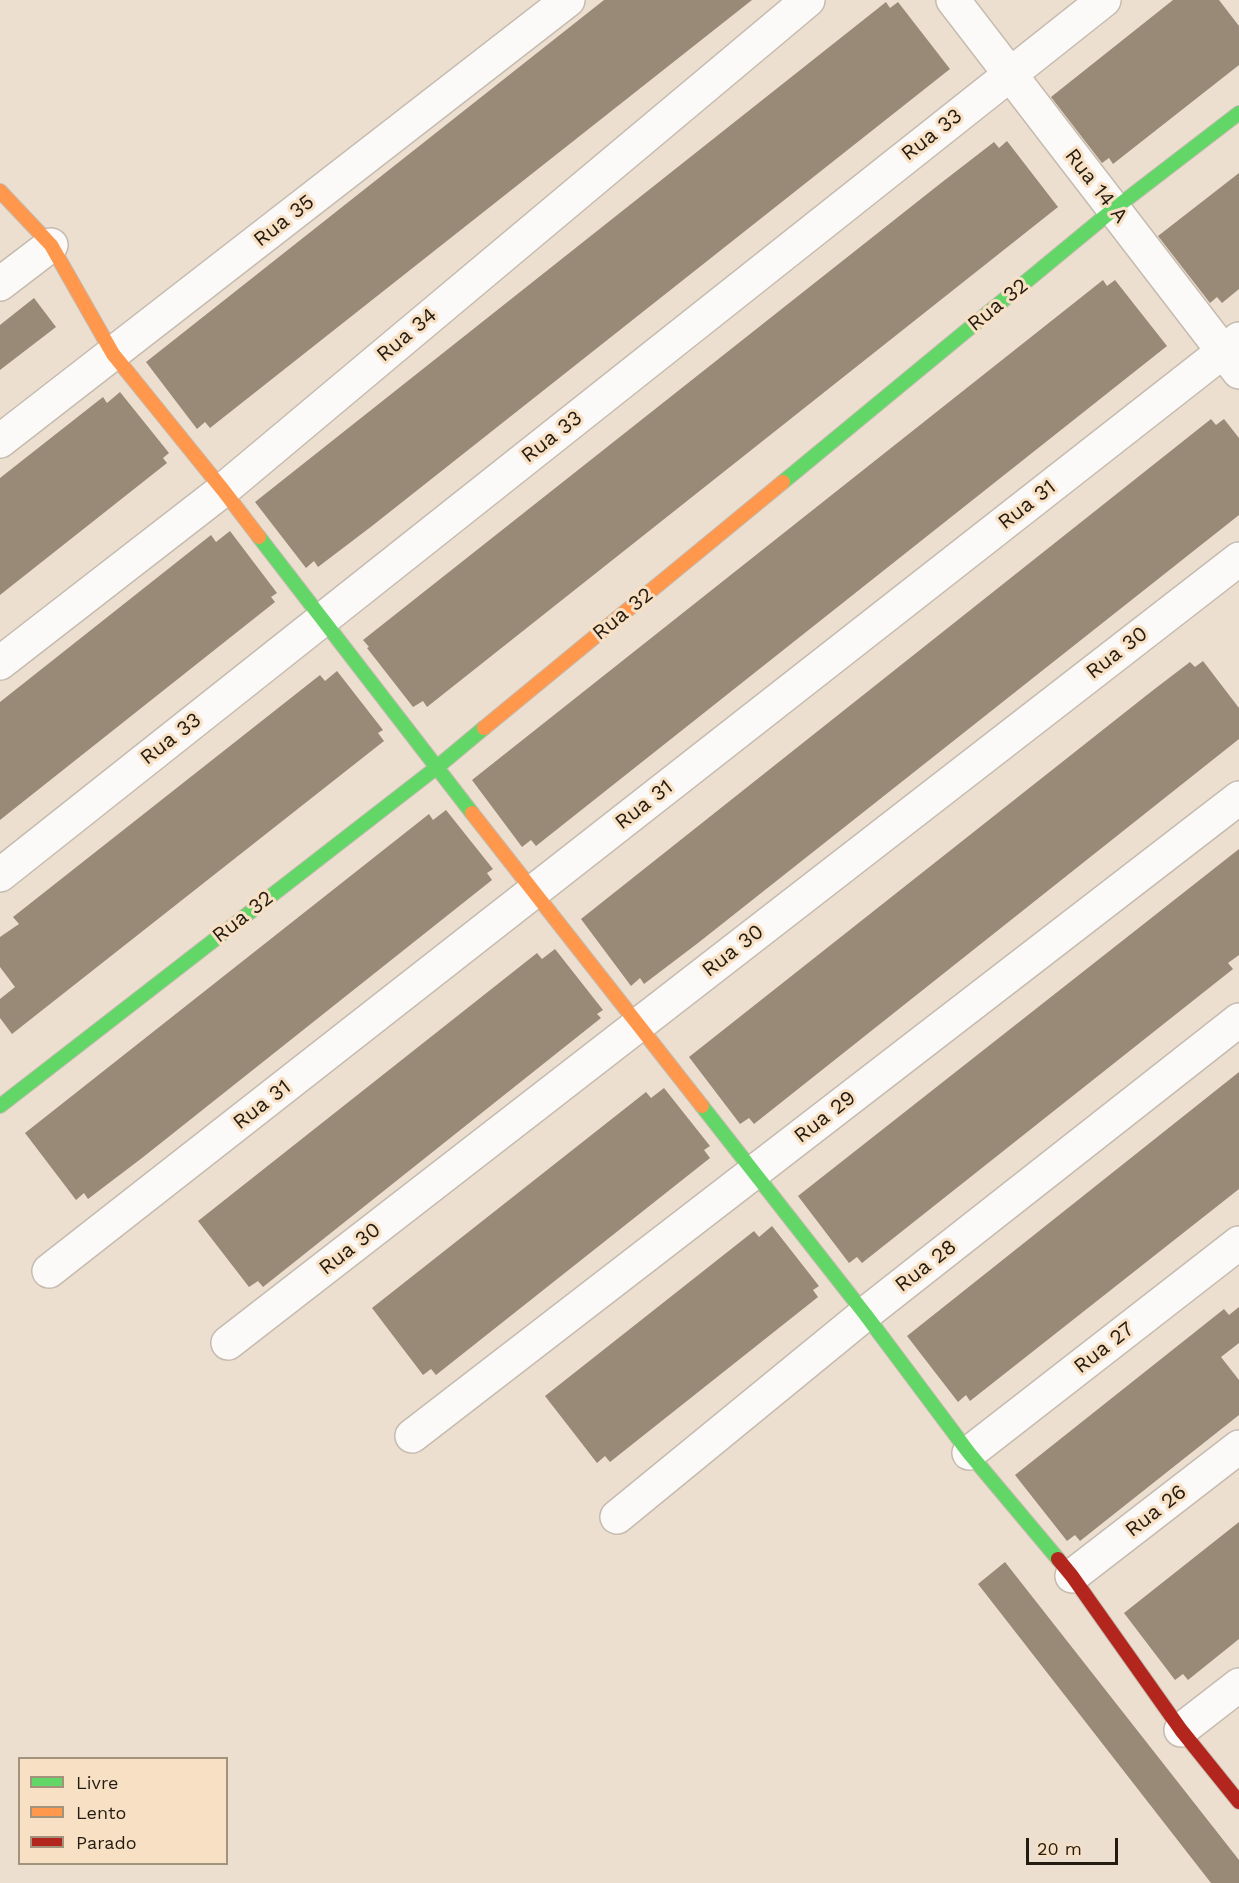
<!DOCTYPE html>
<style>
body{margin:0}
#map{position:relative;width:1239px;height:1883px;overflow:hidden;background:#ecdfd0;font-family:"Work Sans",sans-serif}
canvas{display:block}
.legend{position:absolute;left:18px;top:1757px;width:210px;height:108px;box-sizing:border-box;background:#f8e0c4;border:2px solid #a3927c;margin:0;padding:8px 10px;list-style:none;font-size:18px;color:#241c11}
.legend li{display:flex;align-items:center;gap:12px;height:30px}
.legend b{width:30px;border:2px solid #a3927c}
.scale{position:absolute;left:1026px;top:1838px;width:92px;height:27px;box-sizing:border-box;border:3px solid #241c11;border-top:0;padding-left:8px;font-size:18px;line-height:21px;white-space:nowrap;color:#241c11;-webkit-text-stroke:4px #f8e0c4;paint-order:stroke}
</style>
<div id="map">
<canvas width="1239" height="1883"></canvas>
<ul class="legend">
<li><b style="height:8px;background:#63d668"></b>Livre</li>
<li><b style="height:8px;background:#ff974d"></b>Lento</li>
<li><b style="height:8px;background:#b3261e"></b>Parado</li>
</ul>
<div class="scale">20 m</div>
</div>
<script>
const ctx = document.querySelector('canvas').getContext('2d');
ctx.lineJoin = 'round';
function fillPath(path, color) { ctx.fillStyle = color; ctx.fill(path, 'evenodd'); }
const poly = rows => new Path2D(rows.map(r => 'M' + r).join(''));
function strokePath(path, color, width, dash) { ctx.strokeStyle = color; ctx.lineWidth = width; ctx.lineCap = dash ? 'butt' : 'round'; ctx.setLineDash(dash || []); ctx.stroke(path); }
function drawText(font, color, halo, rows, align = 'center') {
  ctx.font = font + ' "Work Sans",sans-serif'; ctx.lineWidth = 6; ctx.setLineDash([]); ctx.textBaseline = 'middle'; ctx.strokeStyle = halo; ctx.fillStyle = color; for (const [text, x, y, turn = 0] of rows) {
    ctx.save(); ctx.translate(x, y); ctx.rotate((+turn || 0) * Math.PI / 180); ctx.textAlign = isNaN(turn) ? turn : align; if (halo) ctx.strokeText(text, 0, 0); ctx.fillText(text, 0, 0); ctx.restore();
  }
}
const building = poly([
 [604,0,752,0,210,428,205,422,197,429,146,362],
 [1173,0,1219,0,1239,26,1239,65,1113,164,1109,158,1102,163,1051,97],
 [886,2,890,8,898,2,950,69,372,526,318,567,314,561,306,568,255,502],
 [1007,141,1058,207,427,707,423,701,413,707,367,648,369,647,363,640,941,183,994,142,999,148],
 [1239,173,1239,289,1222,303,1217,297,1210,303,1158,236],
 [1103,280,1107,286,1115,280,1167,346,536,846,531,840,522,847,472,780],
 [34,298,56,327,0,370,0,325],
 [120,392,169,453,163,458,167,463,0,595,0,478,103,397,107,403],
 [1211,419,1216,425,1224,419,1239,438,1239,515,698,943,644,984,640,978,631,986,581,919],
 [230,531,277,593,271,597,275,602,0,820,0,702,211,535,216,542],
 [1203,661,1239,708,1239,739,754,1124,749,1118,740,1124,689,1057,1152,691,1190,662,1195,667],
 [337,671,383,730,378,733,384,741,12,1034,0,1018,0,999,15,987,0,967,0,937,19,924,13,917,320,675,325,681],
 [446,810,493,869,487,873,492,880,142,1158,88,1199,84,1193,76,1200,25,1133,429,814,433,820],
 [1239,849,1239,955,1228,963,1233,969,862,1263,857,1257,849,1263,798,1196],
 [555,949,603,1010,597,1014,601,1018,263,1287,258,1281,249,1287,198,1221,537,953,542,959],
 [1239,1072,1239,1189,970,1401,966,1395,958,1402,907,1336],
 [664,1088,710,1146,704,1150,710,1158,436,1375,431,1369,423,1375,372,1308,646,1092,651,1098],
 [772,1226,819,1286,813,1290,818,1297,610,1462,605,1456,597,1463,545,1396,754,1231,759,1237],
 [1239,1307,1239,1343,1221,1357,1239,1380,1239,1415,1080,1541,1075,1535,1067,1541,1015,1475,1224,1309,1229,1315],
 [1239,1522,1239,1639,1188,1680,1183,1674,1175,1680,1124,1613],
 [1005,1562,1239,1860,1239,1883,1211,1883,978,1584]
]);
const street = poly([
 [953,0,1239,372],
 [0,284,51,245],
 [0,441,568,0],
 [0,663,223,490,808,0],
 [0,875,1104,0],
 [49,1271,1239,339],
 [228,1343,1239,559],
 [412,1436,1239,798],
 [969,1453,1239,1243],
 [617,1517,865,1314,1239,1020],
 [1072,1576,1239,1447],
 [1181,1730,1239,1685]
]);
const fast = poly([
 [783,482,1114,209,1239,113],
 [259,537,472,813],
 [0,1106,436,768,484,728],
 [702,1106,865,1314,969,1453,1058,1559]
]);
const slow = poly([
 [0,191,51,245,113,354,223,490,259,537],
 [484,728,783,482],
 [472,813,702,1106]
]);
const jam = poly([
 [1058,1559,1072,1576,1181,1730,1239,1802]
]);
const streetNames = [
 ["Rua 33",932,135,-38],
 ["Rua 14 A",1096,186,52],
 ["Rua 35",284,221,-38],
 ["Rua 32",998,305,-39],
 ["Rua 34",407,335,-40],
 ["Rua 33",552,437,-38],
 ["Rua 31",1027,505,-38],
 ["Rua 32",623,614,-39],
 ["Rua 30",1117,653,-38],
 ["Rua 33",171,739,-38],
 ["Rua 31",644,805,-38],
 ["Rua 32",243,917,-38],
 ["Rua 30",733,951,-38],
 ["Rua 31",262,1105,-38],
 ["Rua 29",825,1117,-38],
 ["Rua 30",350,1249,-38],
 ["Rua 28",926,1266,-38],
 ["Rua 27",1104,1348,-38],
 ["Rua 26",1156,1511,-38]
];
fillPath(building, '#988a76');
strokePath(street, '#c5bbaf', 36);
strokePath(fast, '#c5bbaf', 16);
strokePath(slow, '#c5bbaf', 16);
strokePath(jam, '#c5bbaf', 16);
strokePath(street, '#fcfaf8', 33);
strokePath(fast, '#63d668', 14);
strokePath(slow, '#ff974d', 14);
strokePath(jam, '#b3261e', 14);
drawText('21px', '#241c11', '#f8e0c4', streetNames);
</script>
